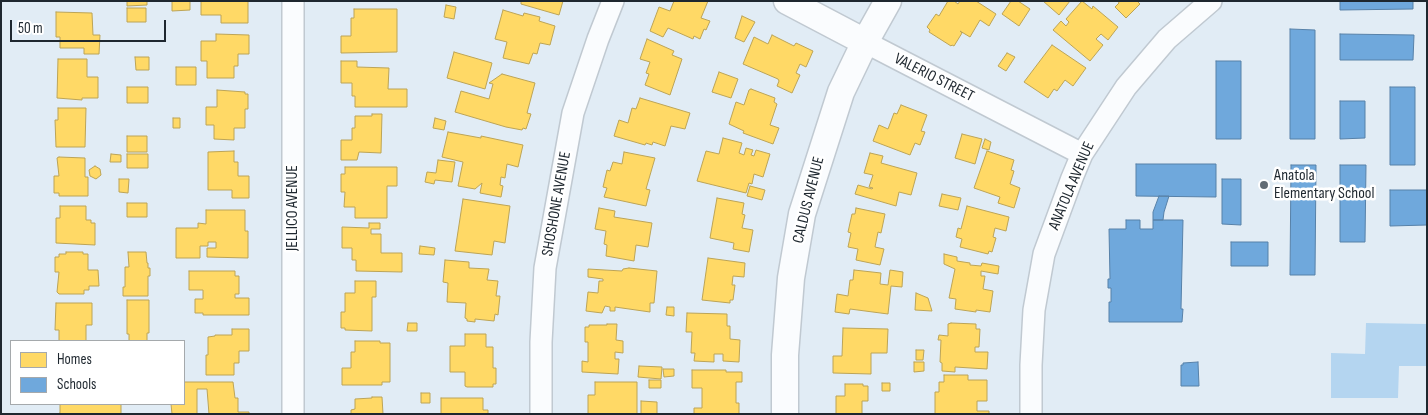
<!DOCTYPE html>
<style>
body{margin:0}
#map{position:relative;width:1428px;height:415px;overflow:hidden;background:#e1ecf5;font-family:"Sofia Sans Condensed",sans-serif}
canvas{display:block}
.frame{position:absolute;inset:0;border:2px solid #1e272f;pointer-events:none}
.legend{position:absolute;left:10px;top:340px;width:175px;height:65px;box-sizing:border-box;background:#fff;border:1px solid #a5a9ac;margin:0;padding:6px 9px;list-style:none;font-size:15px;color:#1e272f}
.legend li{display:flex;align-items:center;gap:10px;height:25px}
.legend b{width:25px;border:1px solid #a5a9ac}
.scale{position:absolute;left:10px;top:20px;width:156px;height:22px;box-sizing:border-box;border:2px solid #1e272f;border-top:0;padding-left:6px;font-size:15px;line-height:18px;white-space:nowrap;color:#1e272f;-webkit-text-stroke:4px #fff;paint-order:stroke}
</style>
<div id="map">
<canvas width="1428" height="415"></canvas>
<div class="frame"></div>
<ul class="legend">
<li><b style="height:14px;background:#ffd966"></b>Homes</li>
<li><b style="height:14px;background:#6fa8dc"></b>Schools</li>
</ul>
<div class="scale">50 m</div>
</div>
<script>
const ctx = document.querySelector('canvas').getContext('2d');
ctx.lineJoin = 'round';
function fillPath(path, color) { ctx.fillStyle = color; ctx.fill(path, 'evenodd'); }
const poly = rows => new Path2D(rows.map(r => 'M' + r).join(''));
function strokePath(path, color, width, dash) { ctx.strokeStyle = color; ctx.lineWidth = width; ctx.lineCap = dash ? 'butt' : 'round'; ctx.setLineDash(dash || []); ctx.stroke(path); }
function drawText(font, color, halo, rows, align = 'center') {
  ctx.font = font + ' "Sofia Sans Condensed",sans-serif'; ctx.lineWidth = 5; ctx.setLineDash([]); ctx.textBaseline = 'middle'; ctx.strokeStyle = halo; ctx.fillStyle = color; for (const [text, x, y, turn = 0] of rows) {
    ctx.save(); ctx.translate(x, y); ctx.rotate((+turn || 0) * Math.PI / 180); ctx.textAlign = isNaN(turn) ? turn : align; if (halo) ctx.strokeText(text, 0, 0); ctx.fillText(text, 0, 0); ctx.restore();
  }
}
const green = poly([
 [1366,323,1427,324,1427,366,1399,366,1398,398,1331,398,1331,353,1365,354]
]);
const homes = poly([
 [127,1,147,1,147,5,127,6,127,1],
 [172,1,190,1,190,10,172,11,172,1],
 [201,1,248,1,248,23,221,23,221,15,201,15,201,1],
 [521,1,563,1,559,15,521,4,521,1],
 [674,1,708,1,701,18,710,21,706,30,704,29,700,39,694,36,693,39,668,28,663,37,650,31,659,7,670,11,674,1],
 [948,1,954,1,958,4,960,1,976,1,996,14,989,26,980,20,970,37,960,31,962,33,954,46,952,45,951,46,929,32,930,30,927,27,936,14,939,16,948,1],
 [1011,1,1018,1,1030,9,1019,26,1002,14,1011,1],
 [1043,1,1070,1,1059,15,1043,1],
 [1082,1,1092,9,1093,6,1118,27,1108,40,1101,34,1096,39,1103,45,1090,61,1053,30,1061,21,1066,26,1069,22,1066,19,1082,1],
 [1137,1,1140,4,1126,18,1115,7,1119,3,1118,1,1137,1],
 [446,5,456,7,454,19,444,17,446,5],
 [127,8,146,8,146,22,127,22,127,8],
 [354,9,397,9,397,52,341,53,341,36,351,36,351,18,354,18,354,9],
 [503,10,523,16,524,13,540,17,539,21,555,26,550,45,540,43,537,54,533,53,529,64,503,58,507,42,495,39,503,10],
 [56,12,92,13,93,35,100,35,99,54,84,54,84,48,60,48,60,37,56,37,56,12],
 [742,16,755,22,744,42,735,38,742,16],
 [216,34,249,35,249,54,238,54,238,66,234,66,234,78,207,78,207,61,201,61,201,41,216,41,216,34],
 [772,35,794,46,796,43,813,51,806,67,800,64,796,73,800,75,792,93,777,86,779,81,778,79,743,64,754,37,768,44,772,35],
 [647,39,674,51,672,55,682,59,670,95,645,85,649,74,646,73,650,62,640,59,647,39],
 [1052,45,1086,68,1073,86,1065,80,1057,91,1054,89,1048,98,1024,82,1052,45],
 [454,52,492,63,485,89,447,78,454,52],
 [1007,53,1015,57,1006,71,998,66,1007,53],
 [135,57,149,57,149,70,136,70,135,57],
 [58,59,87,59,87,77,98,77,98,98,82,98,82,100,57,98,58,59],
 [341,61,357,61,357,67,389,68,388,89,407,89,407,107,355,107,355,96,352,96,352,83,341,83,341,61],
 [176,67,196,67,196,85,176,85,176,67],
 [719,72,738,79,731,98,712,92,719,72],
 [502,74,535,83,527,113,531,114,526,129,523,128,522,130,506,127,455,112,461,91,489,99,493,84,489,83,502,74],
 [127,87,148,87,148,103,127,103,127,87],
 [751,89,775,98,774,102,777,104,770,125,779,128,773,144,743,133,744,131,729,124,736,102,744,105,749,90,751,89],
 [217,90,245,92,245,94,248,94,248,109,245,109,245,128,234,128,234,140,214,139,214,125,206,125,206,107,217,107,217,90],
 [640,98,690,113,685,129,671,126,665,146,653,142,652,145,646,143,645,145,614,136,619,120,628,123,632,108,636,109,640,98],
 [901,105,927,115,921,131,925,132,920,145,915,143,910,155,873,141,879,125,888,129,894,113,897,114,901,105],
 [58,108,86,108,85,147,56,147,55,120,58,120,58,108],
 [372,114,382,114,381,153,359,152,357,160,341,160,341,140,352,140,352,128,355,128,355,116,372,116,372,114],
 [173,118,180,118,180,128,173,128,173,118],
 [435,118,446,121,444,130,433,128,435,118],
 [448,132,481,138,481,136,523,145,518,167,507,164,505,178,501,177,500,185,503,186,501,197,480,193,482,183,475,189,458,186,463,162,442,157,448,132],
 [962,134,982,139,975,164,955,158,962,134],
 [127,136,147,136,147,152,127,152,127,136],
 [723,138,742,143,739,153,744,155,746,148,753,150,751,155,754,156,756,150,770,154,763,177,754,174,752,184,749,183,746,193,697,181,706,151,719,154,723,138],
 [985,139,991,142,989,150,982,148,985,139],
 [234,151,234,162,238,162,238,176,249,176,249,198,232,198,232,190,208,190,208,152,234,151],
 [987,151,1014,160,1011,170,1014,171,1010,184,1020,188,1014,208,998,203,1000,197,974,188,987,151],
 [624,152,655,158,646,189,650,190,646,206,604,197,607,188,603,187,607,170,610,171,613,162,622,164,624,152],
 [870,153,883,156,881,163,917,173,911,195,899,192,896,206,855,194,858,185,872,189,873,188,869,187,873,175,864,173,870,153],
 [111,154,121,155,121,162,110,162,111,154],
 [127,154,148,154,148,168,127,168,127,154],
 [59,157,85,158,85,177,88,177,88,196,59,196,59,193,54,193,54,176,59,176,57,158,59,157],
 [438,160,455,162,452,182,435,180,434,184,425,182,427,172,436,173,438,160],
 [95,166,100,169,101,175,96,179,90,176,89,170,95,166],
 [345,167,397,167,397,186,387,186,387,218,355,218,355,207,344,207,345,192,341,192,341,174,345,174,345,167],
 [119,179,129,179,128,193,119,192,119,179],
 [750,186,765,190,762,200,747,196,750,186],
 [942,194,961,198,958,210,939,206,942,194],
 [717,198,744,203,742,214,745,215,742,228,753,230,749,252,733,249,734,243,710,238,717,198],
 [463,199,510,206,505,243,494,241,492,255,455,251,463,199],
 [127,203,147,203,147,217,127,217,127,203],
 [60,206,86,206,86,220,91,220,91,223,95,223,95,245,56,243,56,218,60,218,60,206],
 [967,206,1009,217,1006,231,995,228,993,237,996,238,992,252,989,251,988,254,960,247,962,239,956,237,958,228,961,229,967,206],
 [599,208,615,211,614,217,652,223,648,247,636,245,634,261,606,256,607,245,604,244,606,231,595,229,599,208],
 [856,208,885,214,881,233,878,232,875,247,884,249,880,265,856,260,858,249,848,247,851,233,848,232,852,214,855,214,856,208],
 [206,210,245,210,245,231,248,231,248,258,207,257,207,248,216,248,216,242,208,242,208,246,200,246,200,258,176,258,176,228,198,228,198,223,206,224,206,210],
 [369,223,380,223,380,229,371,229,371,234,381,234,381,253,402,253,402,272,356,271,356,260,352,260,352,248,342,248,342,227,369,228,369,223],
 [420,246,435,248,434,255,419,254,420,246],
 [66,252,83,252,83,254,88,254,88,270,98,270,99,286,89,286,89,290,84,290,84,294,59,294,57,292,59,272,55,272,55,257,59,257,59,254,66,254,66,252],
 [128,252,146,252,147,263,148,263,148,268,150,268,150,276,148,276,148,296,123,296,123,287,125,287,125,267,129,267,128,252],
 [944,254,957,257,957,261,970,263,970,265,981,266,982,263,999,266,998,274,981,271,981,276,985,276,983,289,993,291,990,312,976,310,976,312,955,309,956,299,949,298,955,269,944,264,944,254],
 [708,258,745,263,744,277,733,276,732,285,735,285,733,300,730,300,730,303,702,300,708,258],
 [445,260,469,262,469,268,489,269,487,280,498,281,496,296,500,296,498,315,495,314,494,321,475,319,475,322,467,321,467,319,465,318,466,303,447,302,448,283,443,282,445,260],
 [629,268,657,271,654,303,650,303,650,312,615,307,615,311,610,311,610,307,605,306,602,313,586,311,588,292,598,293,599,281,603,281,603,279,588,277,588,269,622,271,623,269,629,268],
 [854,270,881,273,880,284,888,285,890,270,903,272,902,287,891,286,888,314,850,309,849,314,835,312,837,294,848,296,850,280,853,280,854,270],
 [189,271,235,271,235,276,239,276,239,294,235,294,235,298,249,298,249,315,203,315,203,313,195,313,195,299,203,299,203,290,189,290,189,271],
 [355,281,376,281,376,297,372,297,372,331,345,330,345,328,341,328,341,312,345,312,345,293,355,293,355,281],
 [916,293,928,298,932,311,915,310,916,293],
 [127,300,149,300,149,333,147,333,147,341,129,341,129,334,127,334,127,300],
 [56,303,92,303,92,325,86,325,86,341,59,341,59,330,55,330,56,303],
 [667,307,674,307,674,316,666,315,667,307],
 [687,313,727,314,727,326,730,326,730,339,740,340,739,362,723,361,723,354,714,354,714,362,694,361,695,353,691,353,692,332,686,332,687,313],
 [408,323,417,323,417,331,407,331,408,323],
 [951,323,976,324,976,329,980,329,979,347,975,347,975,352,988,352,987,369,955,367,955,372,942,371,942,363,940,362,941,340,938,340,939,335,948,336,948,324,951,323],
 [607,324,617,324,616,340,623,341,623,353,615,352,615,359,619,359,618,374,582,372,582,361,588,362,588,342,585,342,585,327,589,327,589,325,607,325,607,324],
 [843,328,888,329,887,353,871,353,871,374,833,373,833,356,842,356,843,328],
 [232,329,249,329,249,351,239,351,239,363,234,363,234,375,206,375,206,355,208,355,208,337,215,336,215,335,232,335,232,329],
 [465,334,486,334,486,347,493,347,493,368,496,368,496,384,493,384,493,387,467,387,465,386,465,372,450,372,450,346,465,346,465,334],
 [355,341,380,341,380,343,390,343,390,382,382,382,382,385,342,385,342,368,351,368,351,352,355,352,355,341],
 [916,350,924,350,923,360,916,360,916,350],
 [914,362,924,362,924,371,914,372,914,362],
 [639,366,662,367,661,379,638,377,639,366],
 [663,369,674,369,674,376,664,377,663,369],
 [692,370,726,370,726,372,742,372,742,382,736,382,736,403,739,403,739,414,694,414,694,408,702,408,702,388,692,388,692,370],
 [944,375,968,375,968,380,987,380,987,401,977,401,977,411,989,411,989,414,935,414,935,392,939,392,939,382,944,382,944,375],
 [649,380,661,380,661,388,649,388,649,380],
 [184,382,233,382,235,398,238,398,238,412,249,412,249,414,209,414,207,389,197,389,197,414,172,414,171,404,184,404,184,382],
 [595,382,637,382,637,414,588,414,588,395,595,395,595,382],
 [882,383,890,383,890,391,882,391,882,383],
 [845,384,863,384,863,386,868,386,868,401,862,401,862,414,836,414,836,396,845,396,845,384],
 [421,393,430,393,430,403,421,403,421,393],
 [372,397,382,397,383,414,351,414,351,410,355,409,355,399,372,398,372,397],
 [441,398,483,398,483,410,488,410,488,414,441,414,441,398],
 [641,401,657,402,657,414,641,414,641,401],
 [60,404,121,404,121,414,57,414,60,413,60,404]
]);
const schools = poly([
 [1340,1,1413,1,1413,9,1340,10,1340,1],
 [1290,29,1315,30,1315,139,1290,139,1290,29],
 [1340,34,1414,35,1413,60,1340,60,1340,34],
 [1216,61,1241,61,1241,139,1216,139,1216,61],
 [1390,87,1415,87,1415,165,1390,165,1390,87],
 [1340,101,1365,101,1365,138,1340,139,1340,101],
 [1136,164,1216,164,1216,197,1136,196,1136,164],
 [1291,165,1316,165,1315,275,1290,275,1291,165],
 [1340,165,1366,165,1365,242,1340,242,1340,165],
 [1222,179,1241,179,1241,225,1222,224,1222,179],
 [1390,190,1427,190,1427,225,1390,226,1390,190],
 [1159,196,1169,196,1164,212,1163,220,1153,220,1153,212,1159,196],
 [1126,220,1140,220,1140,229,1153,229,1153,220,1183,220,1181,309,1183,309,1182,322,1109,322,1109,302,1111,302,1111,288,1108,288,1108,279,1110,279,1109,229,1126,229,1126,220],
 [1231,242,1268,242,1268,266,1231,266,1231,242],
 [1198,362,1199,386,1181,386,1181,365,1183,365,1183,363,1198,362]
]);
const minor = poly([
 [293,1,293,414],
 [865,42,1082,154],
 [541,414,541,342,545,268,573,113,598,39,613,1],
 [1031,414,1031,365,1034,310,1044,254,1072,178,1082,154,1126,87,1167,39,1211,1]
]);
const tertiary = poly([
 [787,1,865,42],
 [785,414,785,355,791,278,802,214,841,92,865,42,888,1]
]);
const markers = [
 [1264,185,5,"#626c74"]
];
const streetNames = [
 ["VALERIO STREET",934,78,27],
 ["ANATOLA AVENUE",1072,186,-67],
 ["CALDUS AVENUE",809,200,-76],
 ["SHOSHONE AVENUE",557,204,-80],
 ["JELLICO AVENUE",293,208,-90]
];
const poiNames = [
 ["Anatola",1274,176],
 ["Elementary School",1274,194]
];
fillPath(green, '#b4d5f0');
fillPath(homes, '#ffd966');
strokePath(homes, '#bca456', 1);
fillPath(schools, '#6fa8dc');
strokePath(schools, '#5781a8', 1);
strokePath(minor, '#c0c9d1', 24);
strokePath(tertiary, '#c0c9d1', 29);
strokePath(minor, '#fafcfe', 21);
strokePath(tertiary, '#fafcfe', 26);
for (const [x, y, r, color] of markers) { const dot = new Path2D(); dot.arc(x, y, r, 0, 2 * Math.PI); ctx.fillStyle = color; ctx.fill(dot); strokePath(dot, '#fff', 2); }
drawText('16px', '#1e272f', '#fff', streetNames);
drawText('16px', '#1e272f', '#fff', poiNames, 'left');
</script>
